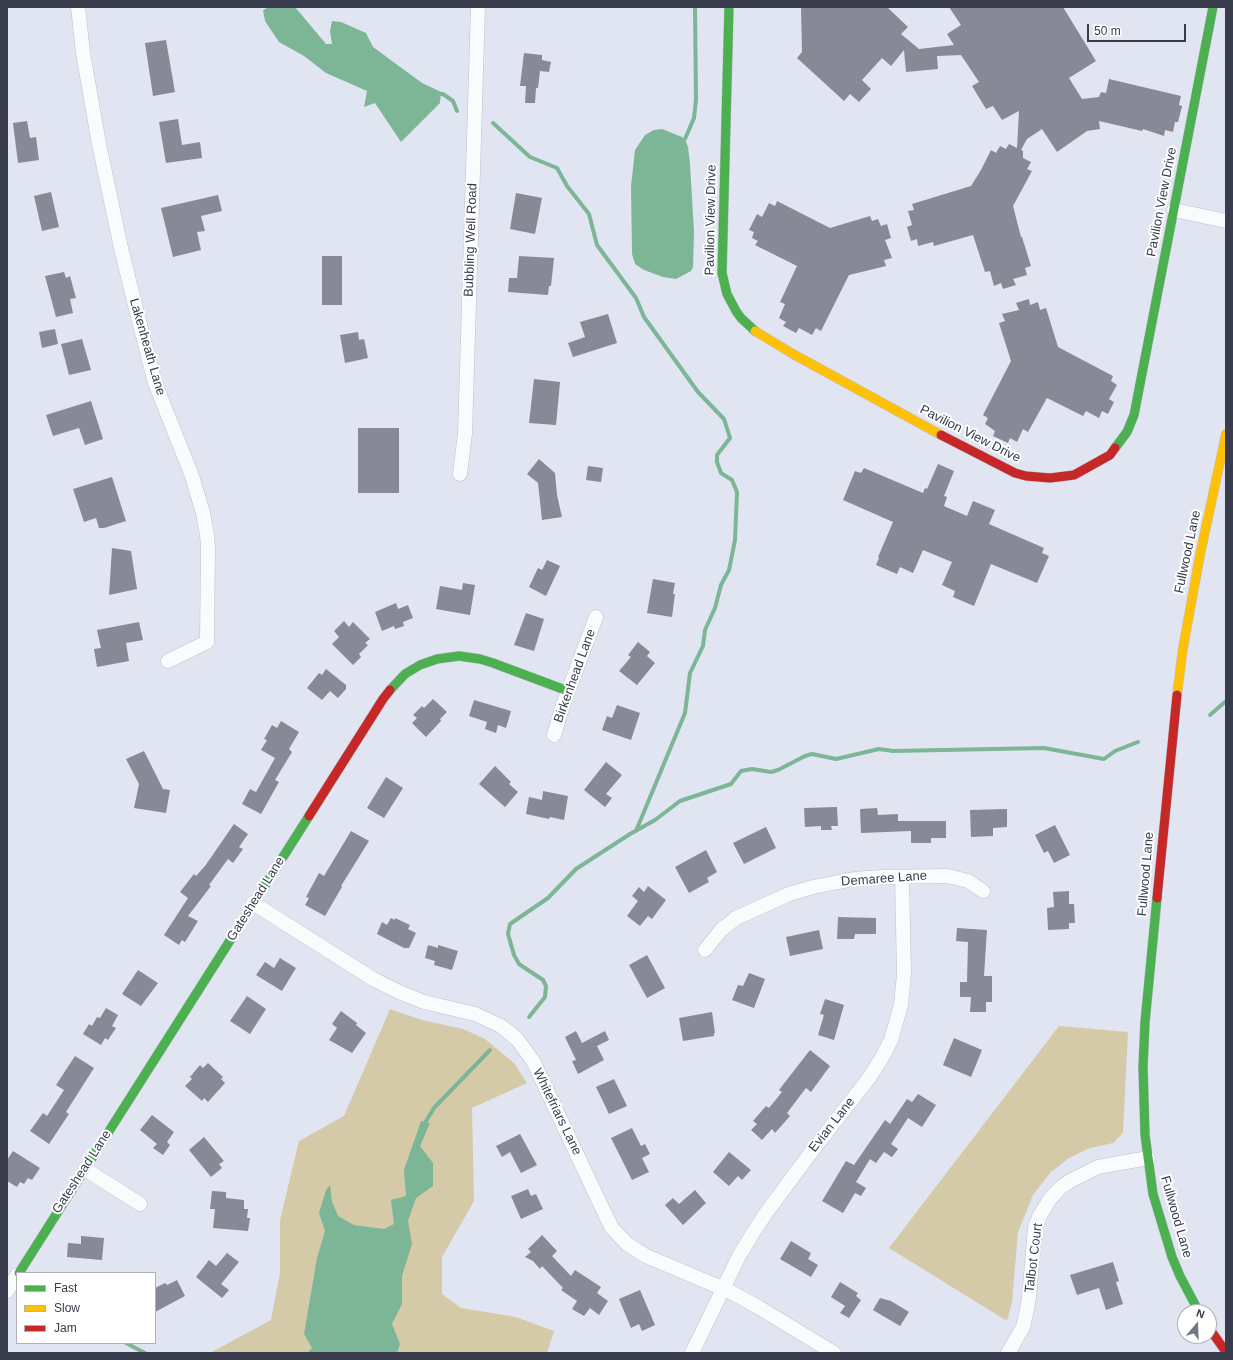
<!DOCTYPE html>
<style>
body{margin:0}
#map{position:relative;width:1233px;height:1360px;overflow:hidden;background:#e1e4f1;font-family:Helvetica,sans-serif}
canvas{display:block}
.frame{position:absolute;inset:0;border:8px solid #383c4c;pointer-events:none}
.legend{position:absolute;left:16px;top:1272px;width:140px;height:72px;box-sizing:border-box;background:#fff;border:1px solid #afb1b7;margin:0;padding:5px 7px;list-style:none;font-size:12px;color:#383c4c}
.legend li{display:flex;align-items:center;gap:8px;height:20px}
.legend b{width:20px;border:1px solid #afb1b7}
.north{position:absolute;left:1177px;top:1304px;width:40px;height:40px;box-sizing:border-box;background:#fff;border:1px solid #afb1b7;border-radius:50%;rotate:19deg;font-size:11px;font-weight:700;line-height:16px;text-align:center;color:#383c4c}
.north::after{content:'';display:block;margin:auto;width:14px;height:18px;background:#737786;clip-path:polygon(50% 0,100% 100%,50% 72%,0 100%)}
.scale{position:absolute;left:1087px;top:24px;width:99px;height:18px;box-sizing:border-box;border:2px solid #383c4c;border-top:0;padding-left:5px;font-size:12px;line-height:14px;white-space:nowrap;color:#383c4c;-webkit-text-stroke:3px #fff;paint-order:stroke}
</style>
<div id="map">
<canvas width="1233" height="1360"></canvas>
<div class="frame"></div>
<ul class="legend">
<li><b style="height:5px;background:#4caf50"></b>Fast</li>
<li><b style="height:5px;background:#ffc107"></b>Slow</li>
<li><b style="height:5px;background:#c62828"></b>Jam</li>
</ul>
<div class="north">N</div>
<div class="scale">50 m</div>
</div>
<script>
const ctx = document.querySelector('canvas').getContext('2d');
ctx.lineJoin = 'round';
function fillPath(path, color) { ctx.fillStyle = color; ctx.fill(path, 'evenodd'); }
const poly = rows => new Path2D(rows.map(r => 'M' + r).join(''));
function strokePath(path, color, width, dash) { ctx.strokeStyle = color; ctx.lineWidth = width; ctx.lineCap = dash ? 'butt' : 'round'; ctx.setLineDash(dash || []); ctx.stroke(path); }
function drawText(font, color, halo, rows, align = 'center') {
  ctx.font = font + ' Helvetica,sans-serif'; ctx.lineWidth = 4; ctx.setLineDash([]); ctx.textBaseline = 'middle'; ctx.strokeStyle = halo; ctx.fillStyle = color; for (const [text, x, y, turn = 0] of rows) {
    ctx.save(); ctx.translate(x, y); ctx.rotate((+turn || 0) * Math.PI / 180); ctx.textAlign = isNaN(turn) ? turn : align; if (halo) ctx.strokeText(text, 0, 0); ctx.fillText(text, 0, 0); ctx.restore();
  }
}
const green = poly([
 [390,1009,422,1020,463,1029,485,1039,514,1063,527,1083,472,1108,474,1201,442,1257,442,1294,461,1308,516,1317,554,1331,547,1353,210,1353,271,1320,280,1273,280,1220,299,1141,344,1116],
 [1059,1026,1128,1032,1123,1133,1113,1143,1090,1148,1069,1158,1051,1172,1033,1195,1018,1232,1012,1302,1007,1321,889,1248]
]);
const water = poly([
 [269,7,295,7,326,44,332,44,330,31,332,21,341,22,366,33,373,47,422,83,441,92,440,103,401,142,375,103,364,107,367,91,326,73,304,56,279,42,265,21,263,10],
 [662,129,682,137,685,139,688,147,690,164,694,232,693,267,691,271,676,279,663,277,644,270,635,264,632,254,631,186,635,150,645,135,654,130],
 [421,1121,430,1123,420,1146,433,1163,433,1186,416,1198,408,1221,412,1244,402,1276,402,1304,392,1324,400,1344,397,1353,307,1353,312,1348,304,1334,317,1258,325,1231,319,1213,326,1190,330,1185,332,1202,338,1216,354,1225,384,1229,394,1224,391,1200,406,1196,404,1170]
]);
const stream = poly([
 [436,94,443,94,453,101,457,111],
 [493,123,530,157,557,168,567,186,589,214,597,245,636,298,644,317,698,392,724,419,730,438,717,455,717,462,721,473,732,480,737,492,735,540,729,570,721,585,715,608,705,630,703,646,690,673,685,713,636,831],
 [685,139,694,118,696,100,695,7],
 [1210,715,1226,701],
 [529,1017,545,997,546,986,543,980,519,964,514,955,508,934,510,924,548,898,576,869,630,834,655,820,680,801,731,784,741,771,752,769,771,772,778,770,805,756,812,754,836,759,879,749,893,751,1044,748,1104,759,1115,751,1138,742],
 [423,1126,434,1108,490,1050],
 [126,1343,145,1353]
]);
const building = poly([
 [801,7,887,7,908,27,901,34,919,49,954,45,947,34,961,25,949,7,1063,7,1096,61,1069,78,1082,99,1099,97,1101,92,1106,93,1109,79,1181,96,1179,105,1182,106,1178,122,1175,122,1173,132,1165,130,1164,136,1143,129,1142,131,1099,121,1100,129,1087,131,1057,152,1042,129,1027,139,1021,150,1023,151,1023,158,1031,162,1027,169,1032,171,1013,206,1021,237,1022,237,1031,266,1025,268,1027,275,1013,279,1016,285,1003,289,1001,283,994,286,990,271,985,272,973,235,934,246,933,242,918,246,917,239,911,241,907,227,912,225,908,211,914,210,912,204,971,186,981,170,991,150,996,153,1000,146,1006,149,1009,144,1017,148,1019,111,1002,120,993,106,986,109,972,86,979,82,961,55,937,56,938,69,906,72,904,50,891,66,882,58,862,80,871,89,859,102,850,94,844,101,797,58,802,52],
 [166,40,175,92,153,96,145,43],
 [524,53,542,55,542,60,551,62,549,72,540,71,538,88,536,88,535,103,525,103,526,86,520,86],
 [178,119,182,145,200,142,202,158,166,163,159,122],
 [27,121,30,138,36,137,39,160,18,163,13,123],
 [51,192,59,227,42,231,34,196],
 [516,193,542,198,535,234,510,229],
 [218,195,222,211,201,216,205,231,197,232,201,250,173,257,161,208],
 [777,201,830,228,870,216,872,221,878,219,881,226,887,224,891,238,885,240,892,258,884,260,886,266,849,275,821,331,816,328,812,335,799,328,796,333,783,326,786,322,779,318,785,304,780,302,797,266,755,245,758,241,752,238,754,232,749,230,757,214,762,217,769,203,775,206],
 [322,256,342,256,342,305,322,305],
 [519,256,554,258,551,286,549,286,548,295,508,292,509,278,517,278],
 [64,272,66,278,70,276,76,298,70,299,73,313,56,317,45,276],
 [1029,299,1030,305,1038,302,1040,310,1046,308,1058,347,1113,376,1111,381,1117,385,1109,399,1114,402,1108,414,1102,411,1099,418,1086,411,1083,416,1047,398,1028,432,1023,429,1017,442,1010,438,1008,443,993,436,995,431,985,424,988,418,983,415,1011,361,999,323,1005,321,1002,314,1019,310,1016,303],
 [608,314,617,343,573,357,568,343,585,337,580,322],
 [55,329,58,344,42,348,39,332],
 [358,332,359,340,364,339,368,358,345,363,340,335],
 [82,339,91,370,69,375,61,344],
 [534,379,560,382,556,425,529,423],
 [91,401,103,439,85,445,79,428,53,436,46,415],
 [358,428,399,428,399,493,358,493],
 [539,459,555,473,557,495,562,517,542,520,538,483,527,474],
 [938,464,954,471,944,496,947,497,944,506,967,516,973,501,995,510,989,524,1044,548,1042,553,1049,556,1037,583,991,564,974,606,953,597,955,591,942,585,952,562,923,550,913,573,900,567,897,574,876,565,879,558,878,557,893,522,843,500,855,471,861,473,864,468,923,493,925,488,927,489],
 [588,466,603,468,601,482,586,480],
 [112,477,126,521,104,528,99,528,96,518,84,522,73,489],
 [112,548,131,551,137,589,109,595],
 [547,560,560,566,546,596,529,587,538,568,542,570],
 [653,579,675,583,673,594,675,594,672,617,647,613],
 [463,583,475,585,470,615,436,609,440,586,462,590],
 [396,603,398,609,408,605,413,618,403,622,404,626,395,629,394,626,382,631,375,612],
 [526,613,544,619,534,651,514,645],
 [344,621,349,627,353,622,370,639,365,643,368,645,359,654,361,657,353,665,332,644,339,637,334,631],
 [139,622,143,640,126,643,129,661,97,667,94,649,101,648,97,630],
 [638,642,650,652,647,656,655,663,637,685,619,671,631,657,628,655],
 [326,669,346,685,346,689,338,698,330,691,322,700,307,688,319,673,322,675],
 [433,699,447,712,440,719,441,721,426,737,412,723,417,718,413,715,422,706,424,708],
 [474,700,511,711,506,728,498,725,496,733,485,729,487,722,469,716],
 [617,705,640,713,631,740,602,730,607,716,612,718],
 [281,721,299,732,289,749,292,752,275,780,279,782,261,814,242,804,250,789,256,792,275,758,261,750,267,740,264,739,272,725,277,728],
 [144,751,163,789,170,790,166,813,134,808,139,784,126,759],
 [606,762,622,775,606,794,612,798,605,807,584,790],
 [495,766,511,782,509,784,518,792,505,807,479,784],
 [386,777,403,788,384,818,367,808],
 [543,791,568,796,564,820,550,817,549,819,526,814,529,797,542,800],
 [837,807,838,826,831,826,832,830,821,830,821,826,805,827,804,808],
 [877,808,878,815,898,814,898,821,946,821,946,838,931,838,931,843,911,843,911,831,861,833,860,809],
 [1007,809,1007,827,993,828,993,836,971,837,970,810],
 [234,824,248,834,239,847,243,849,233,863,228,859,209,885,211,886,188,916,198,921,185,942,182,940,179,945,164,935,188,898,180,892,194,874,196,876,205,866],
 [1055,825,1070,855,1054,863,1048,851,1044,853,1035,835],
 [766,827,776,848,744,864,733,843],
 [351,831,369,841,341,886,342,887,325,916,305,905,309,898,306,897,319,873,324,876],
 [706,850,717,872,707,878,709,882,689,893,675,867],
 [648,886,666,900,652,919,648,916,640,926,627,916,638,901,632,896,639,887,644,892],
 [1069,891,1069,904,1074,904,1075,923,1069,923,1069,929,1048,930,1047,908,1054,907,1053,892],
 [838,917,876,918,876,934,855,934,854,939,837,939],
 [391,918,395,920,395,918,410,925,408,929,416,933,409,948,404,948,377,934,382,922,387,925],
 [957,928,987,930,984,976,992,976,992,1002,986,1002,986,1012,970,1012,971,997,960,997,960,982,967,982,968,942,956,941],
 [819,930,823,949,790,956,786,937],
 [428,945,438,948,438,945,458,951,452,970,434,965,435,961,425,958],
 [647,955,665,988,647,998,629,965],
 [280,958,296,968,282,991,256,975,265,962,274,968],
 [138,970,158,983,141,1006,122,994],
 [749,973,765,979,754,1008,732,1000,738,985,743,986],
 [247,996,266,1009,250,1034,230,1021],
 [825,999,844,1005,834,1040,818,1035,824,1015,820,1014],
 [106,1008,118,1015,112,1026,116,1028,108,1040,105,1038,101,1045,83,1034,89,1024,92,1026,97,1017,100,1018],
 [341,1011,357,1023,356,1025,366,1033,352,1053,329,1040,337,1028,332,1024],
 [712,1012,715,1033,714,1033,714,1036,683,1041,679,1018],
 [576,1031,582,1043,605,1031,609,1040,597,1046,604,1060,578,1074,572,1061,576,1060,565,1037],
 [954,1038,982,1050,971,1077,943,1065],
 [810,1050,830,1066,811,1092,806,1088,787,1113,790,1116,775,1133,772,1129,762,1140,751,1130,757,1124,753,1121,766,1106,769,1108,782,1092,779,1090],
 [75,1056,94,1068,66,1112,69,1114,49,1144,30,1131,43,1113,47,1116,64,1090,56,1085],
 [208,1063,223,1077,221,1079,225,1083,208,1102,204,1098,202,1101,185,1086,192,1079,190,1077,200,1065,203,1068],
 [614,1079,627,1106,609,1114,596,1087],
 [918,1094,936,1105,922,1127,908,1118,891,1144,898,1149,892,1157,884,1152,876,1163,870,1159,856,1182,866,1188,861,1196,855,1193,843,1213,822,1201,846,1161,854,1165,885,1120,890,1124,907,1099,912,1102],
 [152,1115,174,1132,167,1142,170,1145,163,1155,153,1148,157,1144,140,1130],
 [632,1128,641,1146,645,1144,650,1154,642,1158,649,1172,632,1180,611,1138],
 [520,1134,537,1165,521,1173,510,1152,502,1157,496,1146],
 [204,1137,224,1161,219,1164,222,1168,211,1177,189,1150],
 [13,1151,40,1168,32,1180,28,1178,24,1184,20,1182,17,1187,7,1181,7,1160],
 [729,1152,751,1170,742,1180,738,1176,729,1186,713,1172],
 [528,1189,531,1196,536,1194,543,1209,521,1219,511,1196],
 [695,1190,706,1203,683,1225,665,1205,673,1198,679,1204],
 [212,1191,226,1192,226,1198,244,1200,244,1209,248,1209,247,1218,250,1218,248,1231,213,1228,215,1209,210,1209],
 [542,1235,557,1251,552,1256,571,1276,575,1270,601,1287,597,1293,608,1301,599,1315,590,1308,584,1316,572,1309,577,1301,561,1290,563,1288,542,1266,540,1269,533,1261,525,1257,531,1252,528,1249],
 [81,1236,104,1238,102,1260,67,1257,68,1243,81,1244],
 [791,1241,811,1253,808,1259,818,1265,811,1277,780,1259],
 [227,1253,239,1262,221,1284,229,1290,222,1298,196,1277,209,1260,216,1266],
 [1113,1262,1119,1281,1116,1282,1123,1304,1106,1310,1099,1288,1077,1295,1070,1275],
 [177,1280,185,1296,155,1312,155,1288,165,1283,167,1285],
 [840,1282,858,1293,856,1296,861,1300,849,1318,840,1313,845,1306,831,1297],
 [640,1290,655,1325,642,1331,639,1324,631,1328,619,1299],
 [880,1298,891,1301,909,1312,900,1326,873,1310]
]);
const street = poly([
 [78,7,83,53,99,144,121,248,137,313,155,383,192,476,203,513,207,535,208,548,207,642,168,661],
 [1174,210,1226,221],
 [460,474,465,433,478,7],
 [554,735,563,705,596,617],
 [253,903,373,979,399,992,424,1002,475,1014,501,1026,517,1039,533,1061,605,1214,612,1228,627,1244,646,1256,729,1291,758,1307,834,1353],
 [705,950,721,930,736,918,789,894,813,887,854,879,883,877,948,876,968,881,983,891],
 [85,1169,140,1204],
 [7,1291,17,1275],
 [692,1353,739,1256,753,1233,766,1213,812,1151,869,1078,883,1056,891,1040,901,1005,904,974,902,877],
 [1008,1353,1023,1327,1026,1314,1029,1298,1035,1228,1039,1217,1050,1199,1060,1188,1070,1181,1098,1167,1148,1158]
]);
const fast = poly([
 [729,7,722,273,727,294,736,311,741,318,755,331],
 [1115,448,1127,432,1134,415,1213,7],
 [390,690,405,674,420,665,437,659,459,656,480,659,493,663,568,691],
 [1157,898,1145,1022,1143,1067,1145,1135,1153,1194,1172,1257,1180,1276,1199,1312],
 [19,1273,309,816]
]);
const slow = poly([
 [755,331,793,354,941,435],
 [1177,695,1183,648,1200,555,1226,434]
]);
const jam = poly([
 [941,435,1015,473,1026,476,1050,478,1074,475,1110,455,1115,448],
 [309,816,383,699,390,690],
 [1157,898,1177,695],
 [1209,1328,1226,1352]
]);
const streetNames = [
 ["Pavilion View Drive",1162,202,-79],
 ["Pavilion View Drive",711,220,-89],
 ["Bubbling Well Road",471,240,-88],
 ["Lakenheath Lane",147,347,74],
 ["Pavilion View Drive",970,434,27],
 ["Fullwood Lane",1188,552,-78],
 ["Birkenhead Lane",575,676,-70],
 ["Fullwood Lane",1146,874,-85],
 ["Demaree Lane",884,879,-4],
 ["Gateshead Lane",256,899,-58],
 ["Whitefriars Lane",557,1112,64],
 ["Evian Lane",832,1125,-52],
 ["Gateshead Lane",82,1172,-57],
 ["Fullwood Lane",1176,1217,74],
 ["Talbot Court",1034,1258,-83]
];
fillPath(green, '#d4caa8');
fillPath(water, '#7cb696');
strokePath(stream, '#7cb696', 4);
fillPath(building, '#878a96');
strokePath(street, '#bec1ce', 15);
strokePath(fast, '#bec1ce', 10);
strokePath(slow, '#bec1ce', 10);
strokePath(jam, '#bec1ce', 10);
strokePath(street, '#fafbfd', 14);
strokePath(fast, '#4caf50', 9);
strokePath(slow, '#ffc107', 9);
strokePath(jam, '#c62828', 9);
drawText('13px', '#383c4c', '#fff', streetNames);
</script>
